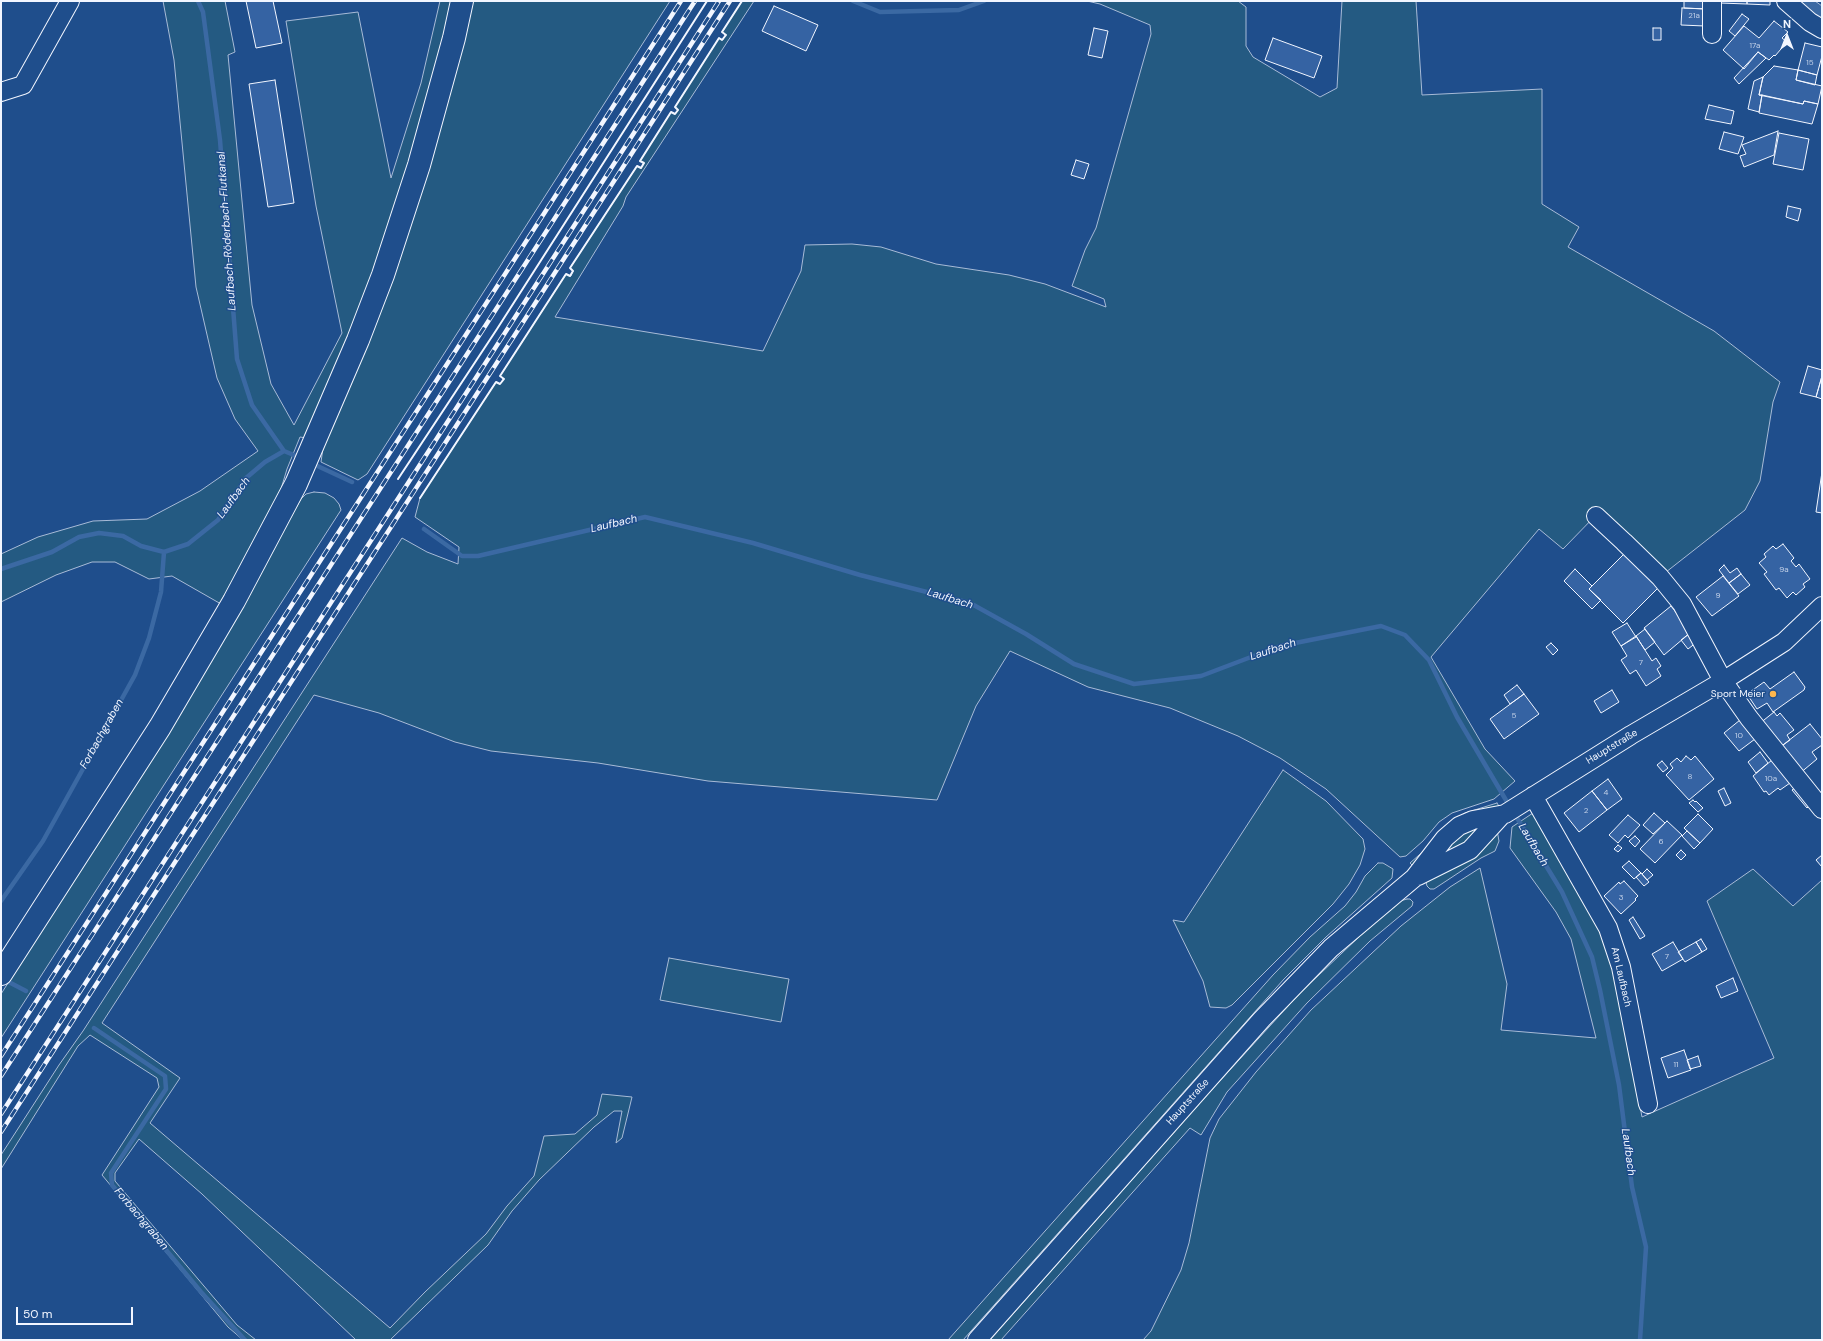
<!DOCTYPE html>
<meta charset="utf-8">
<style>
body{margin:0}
#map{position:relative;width:1823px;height:1341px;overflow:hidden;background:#1f4e8c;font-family:"DM Sans",sans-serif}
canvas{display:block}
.frame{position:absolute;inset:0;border:2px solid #f2f6ff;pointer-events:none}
.north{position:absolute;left:1767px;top:16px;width:40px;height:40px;-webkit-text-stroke:3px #1f4e8c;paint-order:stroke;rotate:0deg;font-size:11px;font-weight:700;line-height:16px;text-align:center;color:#f2f6ff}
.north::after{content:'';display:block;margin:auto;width:14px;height:18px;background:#f2f6ff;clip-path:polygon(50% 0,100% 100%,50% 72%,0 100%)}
.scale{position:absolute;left:16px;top:1307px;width:117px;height:18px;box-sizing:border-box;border:2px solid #f2f6ff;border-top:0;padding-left:5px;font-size:12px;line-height:14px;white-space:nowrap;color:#f2f6ff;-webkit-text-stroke:3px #1f4e8c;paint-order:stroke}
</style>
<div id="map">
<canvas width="1823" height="1341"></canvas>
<div class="frame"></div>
<div class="north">N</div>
<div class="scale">50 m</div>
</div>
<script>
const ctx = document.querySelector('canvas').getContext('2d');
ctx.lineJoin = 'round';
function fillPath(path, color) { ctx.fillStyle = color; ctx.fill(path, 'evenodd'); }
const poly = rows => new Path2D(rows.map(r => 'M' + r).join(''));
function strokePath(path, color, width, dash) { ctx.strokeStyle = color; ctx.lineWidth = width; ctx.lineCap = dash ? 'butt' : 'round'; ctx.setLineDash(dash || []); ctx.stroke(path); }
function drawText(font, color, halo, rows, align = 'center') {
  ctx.font = font + ' "DM Sans",sans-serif'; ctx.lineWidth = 3; ctx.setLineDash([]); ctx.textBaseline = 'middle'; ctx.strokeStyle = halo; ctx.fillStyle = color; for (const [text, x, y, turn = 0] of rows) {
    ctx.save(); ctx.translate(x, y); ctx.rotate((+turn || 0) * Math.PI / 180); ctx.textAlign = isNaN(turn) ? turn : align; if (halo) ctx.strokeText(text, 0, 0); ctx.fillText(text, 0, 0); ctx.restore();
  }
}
const green = poly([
 [163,1,225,1,235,52,228,55,252,305,271,384,294,425,342,333,316,206,286,21,358,12,391,178,421,83,440,1,451,1,443,44,411,162,372,279,306,438,300,437,287,469,281,489,221,604,172,576,149,579,115,562,92,562,56,575,1,602,1,554,38,537,93,521,147,519,200,491,258,451,235,419,217,378,196,287,174,60,163,1],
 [471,1,670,1,367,474,358,480,321,462,323,448,471,1],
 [742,1,754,1,626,197,623,206,555,317,763,351,801,271,805,245,852,244,881,247,936,264,1009,275,1045,284,1106,307,1104,299,1072,286,1085,250,1096,228,1151,34,1150,25,1100,4,1087,1,1238,1,1246,7,1246,46,1253,57,1320,97,1337,88,1342,1,1416,1,1422,95,1542,89,1542,204,1579,227,1568,247,1714,331,1780,382,1773,402,1760,481,1745,510,1661,576,1598,513,1563,549,1539,529,1431,657,1485,749,1515,781,1494,799,1452,813,1439,822,1423,841,1406,856,1400,857,1326,789,1280,758,1238,736,1170,708,1088,687,1010,651,976,706,937,800,708,781,598,763,491,751,455,742,379,713,314,695,102,1023,180,1078,150,1123,390,1328,425,1292,486,1234,507,1206,534,1176,544,1136,575,1134,597,1115,602,1094,632,1097,622,1138,616,1143,622,1111,614,1111,594,1127,539,1180,512,1211,488,1245,390,1340,356,1340,202,1194,139,1139,115,1173,115,1181,237,1325,256,1340,243,1340,228,1327,102,1175,159,1087,157,1078,90,1035,78,1046,1,1169,1,1155,59,1065,83,1031,402,538,427,552,458,564,459,547,415,517,420,498,496,382,500,384,503,379,500,376,566,274,571,276,573,271,570,268,637,166,641,168,644,163,640,161,671,112,675,114,678,110,675,107,719,38,723,40,725,35,722,32,742,1],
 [314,492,325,493,334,498,339,504,341,510,1,1038,1,994,192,694,301,499,306,494,314,492],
 [1283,770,1326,801,1363,839,1365,849,1360,865,1349,884,1333,904,1232,1005,1226,1008,1210,1007,1203,981,1173,920,1184,922,1283,770],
 [1497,803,1500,808,1431,850,1412,865,1410,863,1427,848,1451,821,1465,813,1497,803],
 [1533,813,1598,926,1615,973,1642,1117,1774,1058,1707,901,1753,869,1793,906,1822,880,1822,1340,1143,1340,1151,1331,1181,1270,1189,1243,1210,1138,1219,1119,1256,1072,1311,1010,1401,926,1450,887,1480,868,1507,984,1501,1030,1596,1038,1571,939,1556,912,1510,848,1512,827,1533,813],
 [1484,825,1472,840,1442,856,1452,840,1467,829,1484,825],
 [1497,830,1499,841,1495,851,1481,858,1434,889,1430,889,1427,886,1426,882,1497,830],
 [1378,863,1383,863,1393,869,1392,878,1326,937,1284,979,963,1340,948,1340,1273,975,1310,937,1345,906,1356,892,1365,876,1378,863],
 [1407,899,1410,899,1413,902,1412,906,1370,941,1307,1003,1227,1092,1201,1135,1190,1128,1001,1340,990,1340,1207,1095,1300,993,1362,934,1400,901,1407,899],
 [669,958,789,979,781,1022,660,1000,669,958]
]);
const water = poly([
 [1795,1,1815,1,1822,6,1822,23,1795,1]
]);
const stream = poly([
 [198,1,203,12,220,140,237,359,252,405,284,451],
 [853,1,880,12,959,10,984,1],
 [284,451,301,458],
 [311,463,352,482],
 [424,529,462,556,478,556,645,517,753,543,860,575,970,603,1026,634,1074,664,1134,684,1201,676,1280,646,1381,626,1405,635,1429,660,1457,717,1510,807],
 [1,569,52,552,79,537,99,533,123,536,141,546,164,552,188,544,218,520,246,478,265,462,284,451],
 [1514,813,1562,892,1592,957,1600,990,1619,1085,1632,1187,1646,1247,1640,1340],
 [1,901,43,841,135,675,149,638,161,592,164,552],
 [3,979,26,991],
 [94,1028,165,1076,166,1089,111,1173,112,1185,201,1292,245,1340]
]);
const building = poly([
 [246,1,273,1,282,43,256,48,246,1],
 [1684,1,1707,1,1707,9,1684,8,1684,1],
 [1720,1,1747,1,1747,4,1720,3,1720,1],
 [1747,1,1770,1,1770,5,1747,4,1747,1],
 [774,6,818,25,806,51,762,31,774,6],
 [1682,8,1706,9,1705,26,1681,25,1682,8],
 [1742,14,1749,19,1735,36,1729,31,1742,14],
 [1774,21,1788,32,1782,38,1787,42,1775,56,1774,55,1769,60,1758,52,1744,69,1723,50,1744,26,1759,38,1774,21],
 [1094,28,1108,31,1102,58,1088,55,1094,28],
 [1653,28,1661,28,1661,40,1653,40,1653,28],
 [1273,38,1322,56,1314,78,1265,60,1273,38],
 [1805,43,1822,47,1822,56,1817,75,1798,70,1805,43],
 [1758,52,1766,58,1739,84,1734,78,1758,52],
 [1774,66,1798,70,1796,80,1822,86,1818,104,1804,101,1803,104,1759,95,1763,77,1774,66],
 [1798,70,1817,75,1815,85,1796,80,1798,70],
 [1763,77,1759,95,1762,95,1759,112,1748,109,1754,81,1763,77],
 [275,80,294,203,268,207,249,84,275,80],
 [1762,95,1803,104,1804,101,1818,104,1812,124,1759,113,1762,95],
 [1709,105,1734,111,1731,124,1705,119,1709,105],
 [1778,131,1774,155,1744,167,1740,156,1746,154,1742,145,1778,131],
 [1724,132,1744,137,1738,154,1719,149,1724,132],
 [1779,133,1809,139,1803,170,1773,164,1779,133],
 [1076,160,1089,164,1084,179,1071,175,1076,160],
 [1788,206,1801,209,1798,221,1786,217,1788,206],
 [1808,366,1822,370,1822,376,1816,397,1800,393,1808,366],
 [1822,376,1822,399,1816,397,1822,376],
 [1822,472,1822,513,1816,512,1822,472],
 [1783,544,1794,558,1791,561,1796,567,1799,564,1810,579,1803,584,1805,587,1796,595,1793,592,1787,598,1779,588,1776,590,1764,574,1767,572,1759,563,1766,557,1764,554,1773,546,1776,549,1783,544],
 [1624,554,1658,588,1623,623,1589,589,1624,554],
 [1724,565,1730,573,1737,568,1741,574,1729,583,1719,570,1724,565],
 [1575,569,1592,586,1589,589,1601,600,1592,609,1564,581,1575,569],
 [1741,574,1750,585,1738,594,1729,583,1741,574],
 [1723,576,1739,596,1712,616,1696,597,1723,576],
 [1671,606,1688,628,1690,633,1664,655,1644,628,1671,606],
 [1627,623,1636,637,1621,646,1612,632,1627,623],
 [1645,629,1655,642,1645,650,1636,636,1645,629],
 [1690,633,1697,642,1688,649,1681,640,1690,633],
 [1636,636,1652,661,1656,658,1661,666,1657,669,1661,676,1646,686,1636,670,1630,674,1621,660,1627,656,1621,646,1636,636],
 [1551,643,1558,650,1553,655,1546,647,1551,643],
 [1794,672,1805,687,1804,690,1773,712,1767,703,1757,709,1747,694,1764,682,1770,689,1794,672],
 [1517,685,1524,694,1510,704,1504,695,1517,685],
 [1612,690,1619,702,1601,713,1594,701,1612,690],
 [1524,694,1539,714,1504,739,1490,719,1524,694],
 [1774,712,1777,716,1780,713,1794,730,1787,735,1790,740,1779,748,1759,724,1774,712],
 [1740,720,1755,739,1739,751,1724,733,1740,720],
 [1810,724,1822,739,1822,745,1812,752,1817,759,1799,774,1779,748,1810,724],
 [1760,752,1768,763,1756,773,1748,762,1760,752],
 [1686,756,1691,760,1695,756,1714,779,1689,800,1666,775,1673,768,1670,764,1677,758,1681,762,1686,756],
 [1772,760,1790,783,1780,790,1778,788,1769,795,1766,791,1764,792,1753,776,1772,760],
 [1662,761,1668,768,1663,772,1657,765,1662,761],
 [1608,779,1622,799,1607,810,1592,791,1608,779],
 [1724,788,1731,803,1725,806,1718,791,1724,788],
 [1795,788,1812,803,1807,808,1792,790,1795,788],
 [1592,791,1607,810,1579,832,1564,813,1592,791],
 [1693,800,1695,802,1696,801,1703,808,1698,812,1689,803,1693,800],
 [1654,813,1665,823,1653,834,1643,825,1654,813],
 [1698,814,1713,829,1700,843,1684,828,1698,814],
 [1628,815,1640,825,1628,838,1625,835,1618,843,1609,835,1628,815],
 [1667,821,1682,835,1655,863,1640,849,1667,821],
 [1687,831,1700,843,1694,849,1682,836,1687,831],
 [1635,836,1640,841,1635,847,1629,841,1635,836],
 [1618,845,1622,848,1618,852,1614,849,1618,845],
 [1681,850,1686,855,1681,860,1676,855,1681,850],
 [1822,855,1822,867,1816,860,1822,855],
 [1629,861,1641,873,1634,879,1622,867,1629,861],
 [1647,869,1653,875,1647,880,1642,874,1647,869],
 [1641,873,1649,882,1644,886,1636,877,1641,873],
 [1624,881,1638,896,1635,899,1636,900,1621,914,1604,896,1619,882,1620,884,1624,881],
 [1633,917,1645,936,1640,939,1629,920,1633,917],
 [1701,939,1707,949,1702,952,1696,942,1701,939],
 [1673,942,1683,959,1662,971,1652,954,1673,942],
 [1696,942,1702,952,1685,962,1678,952,1696,942],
 [1733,978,1738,991,1721,998,1716,986,1733,978],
 [1684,1050,1691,1070,1668,1078,1661,1058,1684,1050],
 [1698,1056,1701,1066,1690,1069,1687,1060,1698,1056]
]);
const minor = poly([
 [1712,1,1712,34],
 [1786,1,1810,22,1822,29],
 [1,92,23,85,70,1],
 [1596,516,1624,542,1660,577,1682,604,1723,681,1749,718,1822,809],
 [1533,796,1608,928,1621,967,1648,1104],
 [1418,876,1470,850,1502,815],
 [977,1340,1262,1019,1331,948,1414,878,1445,838,1459,826,1473,820,1505,814,1631,735,1723,681,1784,642,1822,606]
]);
const major = poly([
 [1,974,160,727,234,601,296,484,358,340,383,275,419,165,454,38,462,1]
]);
const rail = poly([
 [1,1056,681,1],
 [1,1076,695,1],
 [1,1114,719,1],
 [1,1132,730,1]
]);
const wall = poly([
 [398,479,497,329,707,1],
 [420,498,496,382,500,384,504,379,500,376,566,274,570,276,573,271,570,268,637,166,641,168,644,163,640,161,671,112,675,114,678,110,675,107,719,38,722,40,726,35,722,32,742,1]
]);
const markers = [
 [1773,694,4,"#ffb74d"]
];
const numberNames = [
 ["21a",1694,16],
 ["17a",1755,46],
 ["15",1810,63],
 ["9a",1784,570],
 ["9",1718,596],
 ["7",1641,663],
 ["5",1514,716],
 ["10",1739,736],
 ["8",1690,777],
 ["10a",1771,779],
 ["4",1606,793],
 ["2",1586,811],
 ["6",1661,842],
 ["3",1621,898],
 ["7",1667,957],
 ["11",1676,1065]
];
const poiNames = [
 ["Sport Meier",1765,694]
];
const streetNames = [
 ["Hauptstraße",1612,747,-31],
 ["Am Laufbach",1621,977,77],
 ["Hauptstraße",1188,1102,-48]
];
const waterNames = [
 ["Laufbach-Röderbach-Flutkanal",227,231,-94],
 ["Laufbach",234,498,-54],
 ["Laufbach",614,524,-13],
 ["Laufbach",950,599,17],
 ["Laufbach",1273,650,-18],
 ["Forbachgraben",102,734,-61],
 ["Laufbach",1533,845,59],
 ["Laufbach",1628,1152,82],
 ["Forbachgraben",141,1219,50]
];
fillPath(green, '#245a82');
strokePath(green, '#a8bbd7', 1);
fillPath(water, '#3b69a3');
strokePath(water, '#a8bbd7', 1);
strokePath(stream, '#3b69a3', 4.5);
fillPath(building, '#3563a3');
strokePath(building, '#f2f6ff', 1);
strokePath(minor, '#f2f6ff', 20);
strokePath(major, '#f2f6ff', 24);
strokePath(minor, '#1f4e8c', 18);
strokePath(major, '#1f4e8c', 22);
strokePath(rail, '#f2f6ff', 4.5);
strokePath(rail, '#1f4e8c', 3, [9]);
strokePath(wall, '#f2f6ff', 2);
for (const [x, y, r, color] of markers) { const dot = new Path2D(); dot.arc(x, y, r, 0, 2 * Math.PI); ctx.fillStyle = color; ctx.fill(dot); strokePath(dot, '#1f4e8c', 1.5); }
drawText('8px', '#c3d1e8', null, numberNames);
drawText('10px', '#f2f6ff', '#1f4e8c', poiNames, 'right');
drawText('10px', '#f2f6ff', '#1f4e8c', streetNames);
drawText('italic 11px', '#f2f6ff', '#1f4e8c', waterNames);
</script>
